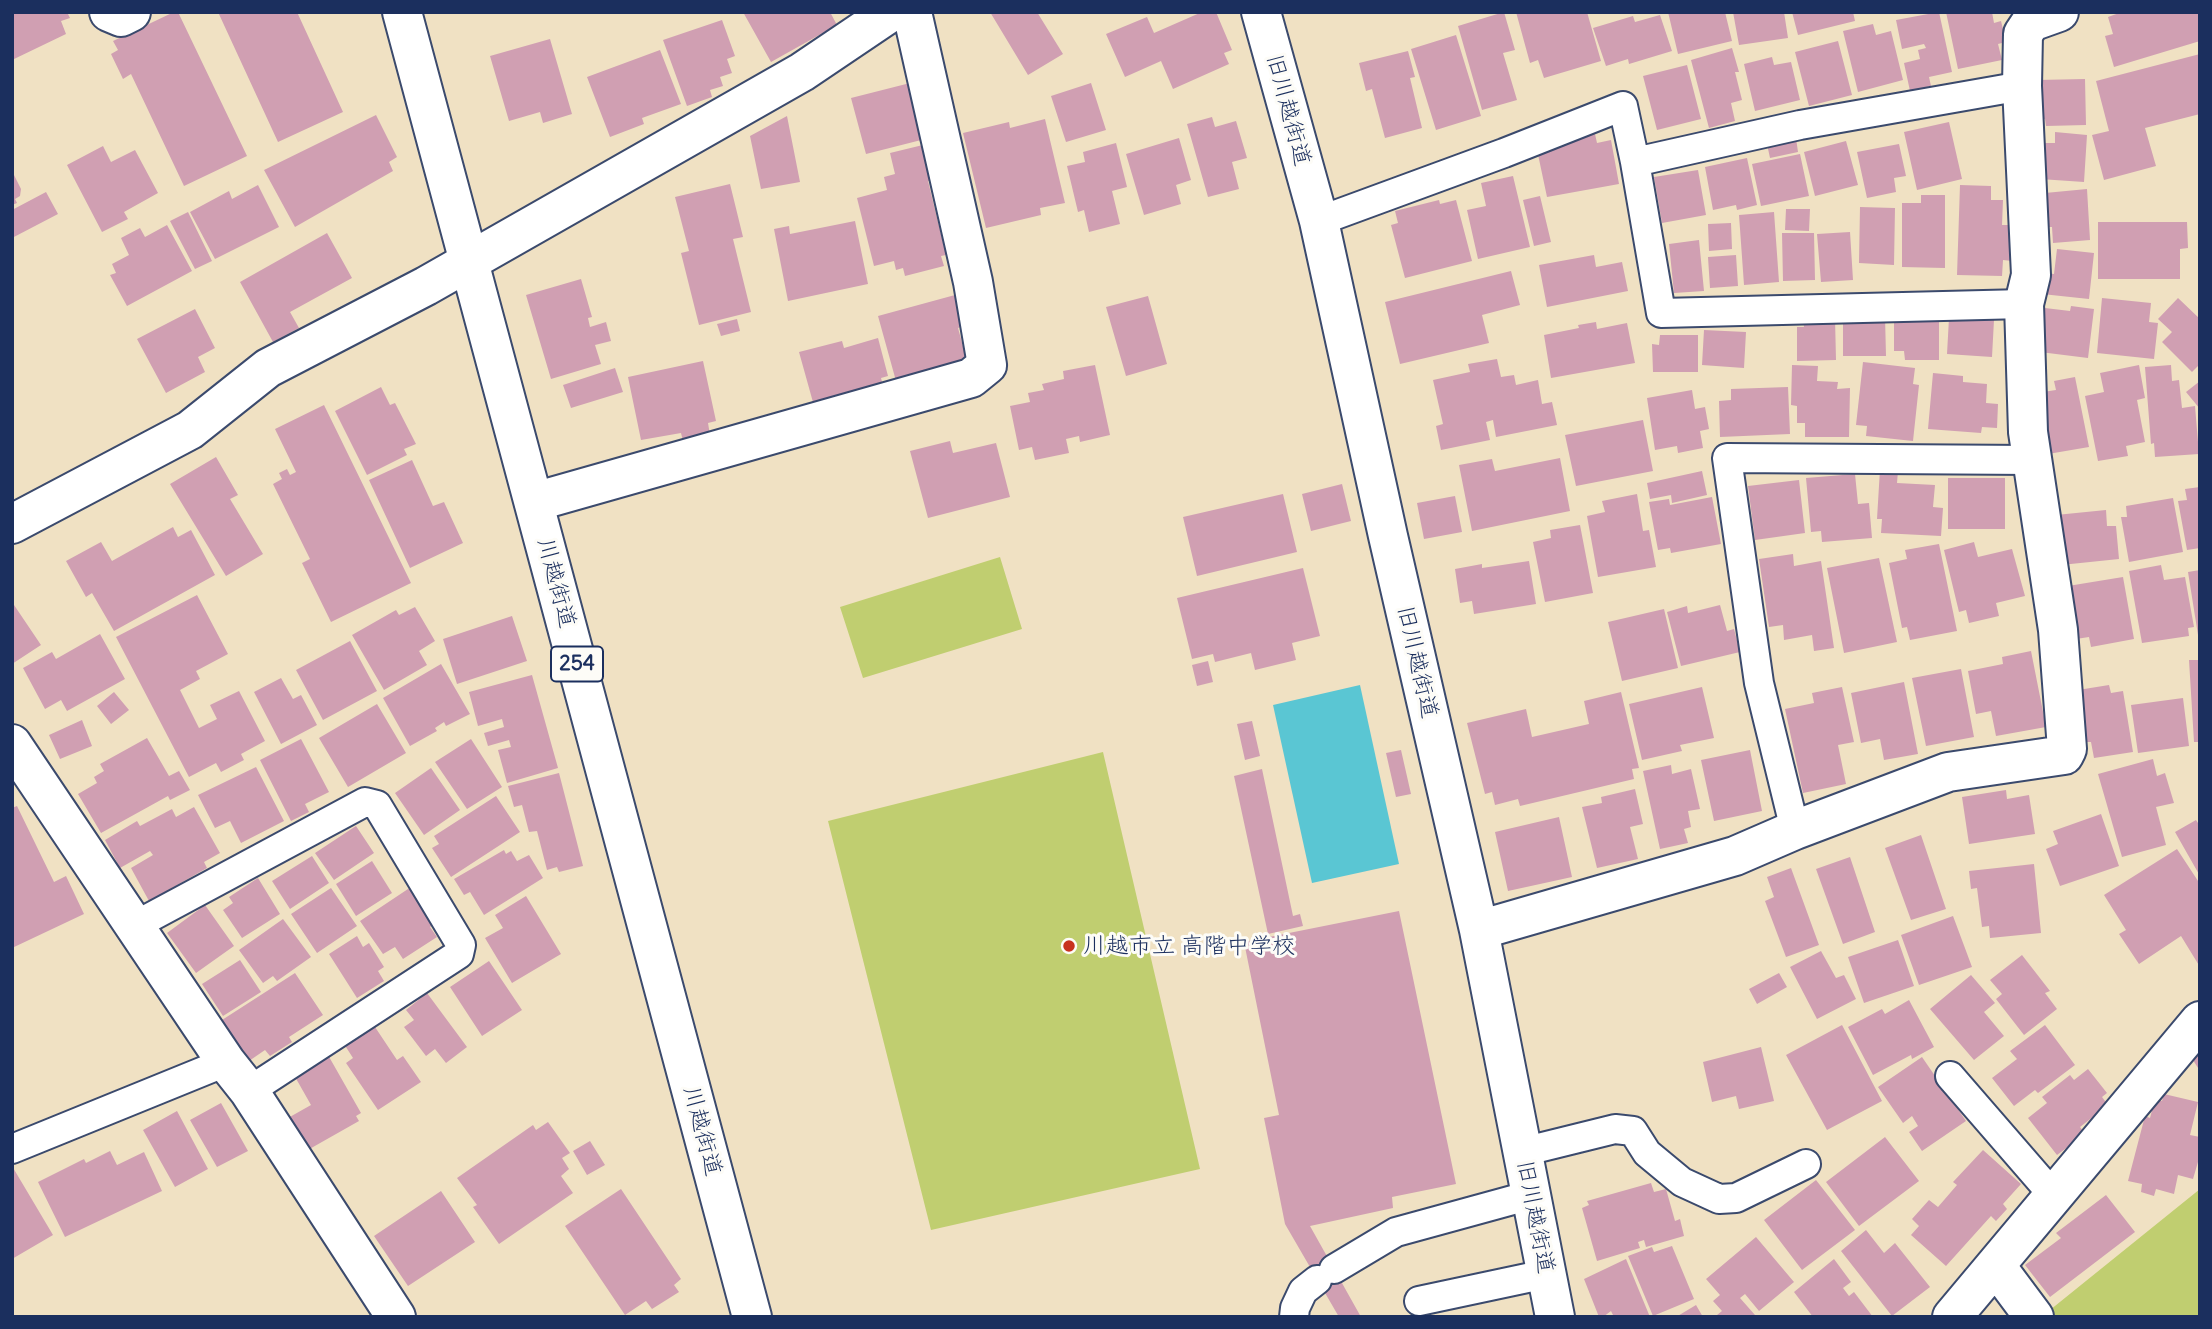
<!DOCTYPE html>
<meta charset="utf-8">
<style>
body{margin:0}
#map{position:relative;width:2212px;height:1329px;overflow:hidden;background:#f0e1c3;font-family:Delius,sans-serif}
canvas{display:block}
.frame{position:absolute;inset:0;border:14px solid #1b2f5e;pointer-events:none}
</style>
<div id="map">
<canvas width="2212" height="1329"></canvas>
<div class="frame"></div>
</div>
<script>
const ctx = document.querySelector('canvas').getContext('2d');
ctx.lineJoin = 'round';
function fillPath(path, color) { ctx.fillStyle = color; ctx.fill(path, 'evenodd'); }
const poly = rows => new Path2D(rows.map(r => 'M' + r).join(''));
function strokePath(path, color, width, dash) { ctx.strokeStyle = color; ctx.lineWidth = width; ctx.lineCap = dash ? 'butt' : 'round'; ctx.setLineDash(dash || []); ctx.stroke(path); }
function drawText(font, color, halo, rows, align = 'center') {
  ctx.font = font + ' Delius,"Klee One",sans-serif'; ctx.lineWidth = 6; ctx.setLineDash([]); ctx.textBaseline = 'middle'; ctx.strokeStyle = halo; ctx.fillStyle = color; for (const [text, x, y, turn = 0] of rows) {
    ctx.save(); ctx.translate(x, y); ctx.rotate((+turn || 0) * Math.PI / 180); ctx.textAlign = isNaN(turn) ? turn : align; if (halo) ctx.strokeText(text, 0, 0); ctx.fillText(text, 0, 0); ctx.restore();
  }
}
const green = poly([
 [1000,557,1022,629,863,678,840,607],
 [1103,752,1200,1169,931,1230,828,821],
 [2200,1189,2200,1317,2055,1317,2050,1310]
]);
const water = poly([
 [1360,685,1399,864,1312,883,1273,705]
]);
const building = poly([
 [12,12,67,12,70,18,61,21,66,34,12,60],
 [174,12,178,12,247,156,184,186,131,74,123,79,111,54,118,50,113,41],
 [218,12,297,12,343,112,278,142],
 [743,12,830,12,837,25,771,62],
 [990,12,1037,12,1063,54,1028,75],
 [1202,12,1216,12,1232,50,1224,53,1229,64,1173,89,1161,61,1125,77,1106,34,1147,17,1154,33],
 [1504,12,1515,50,1503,53,1517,100,1482,110,1458,26],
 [1516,12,1587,12,1601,61,1544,78,1538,60,1530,63],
 [1668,12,1725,12,1732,41,1678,54],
 [1733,12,1784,12,1788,38,1739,45],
 [1792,12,1853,12,1855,21,1798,35],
 [1939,12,1952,72,1929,77,1931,86,1910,91,1904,63,1920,59,1918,50,1926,48,1924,44,1902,49,1896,20],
 [1946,12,1992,12,1994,23,2001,21,2006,42,1998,44,2002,60,1958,69],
 [2122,12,2200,12,2200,41,2114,67,2105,36,2113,34,2108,17],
 [1660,15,1672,51,1629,64,1628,59,1606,66,1593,28,1633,16,1635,22],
 [722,20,735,56,727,59,732,73,720,77,723,86,710,90,712,97,687,106,663,40],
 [1873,24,1876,35,1891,31,1903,80,1858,92,1843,31],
 [1456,35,1481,116,1436,130,1411,49],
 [550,39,572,114,543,123,540,112,509,121,490,56],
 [1838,41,1852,95,1809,106,1795,52],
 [1732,48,1739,72,1735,72,1742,100,1731,103,1735,121,1709,128,1691,60],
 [660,50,681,104,642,118,644,124,610,137,587,77],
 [1408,51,1415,77,1410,78,1422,128,1385,138,1372,89,1366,91,1359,63],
 [2200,54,2200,114,2145,128,2156,166,2104,180,2092,135,2109,131,2096,81],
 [1772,57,1774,65,1791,62,1800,100,1755,111,1744,64],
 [1687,65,1701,119,1657,130,1643,76],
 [2085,79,2086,125,2046,126,2045,119,2038,120,2037,80],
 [918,81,933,137,866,154,851,98],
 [1091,83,1106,130,1066,142,1051,96],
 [376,115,397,157,389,162,393,171,295,227,264,170],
 [787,116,800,182,761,189,750,136],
 [1212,117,1215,127,1236,121,1247,158,1232,162,1239,189,1208,197,1187,124],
 [1045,119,1065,203,1040,208,1041,215,986,228,963,133,1009,122,1010,128],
 [1949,122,1962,179,1917,190,1904,132],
 [2055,132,2087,135,2084,182,2040,179,2042,143,2055,143],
 [1595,134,1597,143,1611,140,1619,184,1547,197,1536,145],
 [1179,138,1191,180,1176,185,1181,204,1144,215,1126,154],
 [1796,138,1798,152,1770,158,1767,144],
 [1846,141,1858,185,1815,196,1804,152],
 [1116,143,1127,187,1112,191,1120,224,1089,232,1084,210,1078,212,1067,166,1085,162,1083,152],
 [927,144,936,180,928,181,946,255,941,256,944,266,905,276,903,268,896,270,894,261,874,266,857,198,887,190,884,177,895,174,890,153],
 [1899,144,1906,176,1894,178,1896,192,1867,198,1857,152],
 [103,146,111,162,135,150,158,193,124,212,128,219,102,232,67,165],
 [1800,154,1809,196,1761,206,1752,164],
 [1747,158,1757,205,1737,210,1736,205,1713,210,1705,167],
 [1698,170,1706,215,1662,223,1654,177],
 [12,171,21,189,20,196,15,199,17,203,12,205],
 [1513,176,1530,247,1478,259,1467,210,1486,206,1481,183],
 [730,184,743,237,733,239,751,312,699,325,681,253,689,251,675,197],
 [258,185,279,227,215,259,190,212,229,191,232,199],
 [1960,185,1991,186,1991,200,2003,200,2002,225,2013,225,2012,261,2003,260,2002,276,1957,275],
 [2087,189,2090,240,2053,243,2052,227,2047,227,2045,193],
 [46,192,58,214,12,238,12,210],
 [1921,195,1945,195,1945,268,1902,267,1902,203,1921,203],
 [1540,196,1551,242,1534,246,1523,200],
 [1439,200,1440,204,1456,200,1472,261,1405,278,1391,225,1398,223,1395,211],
 [1860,207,1895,208,1894,265,1859,263],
 [1786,209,1810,209,1809,231,1785,230],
 [188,212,212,261,195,269,170,221],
 [1774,212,1779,282,1744,285,1739,215],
 [855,221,868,284,788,301,774,229,789,226,790,234],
 [2098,222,2187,222,2188,248,2180,249,2180,279,2098,279],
 [1731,223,1732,249,1709,251,1708,224],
 [167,225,192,271,127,306,110,275,116,273,112,264,129,255,121,238,140,228,145,237],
 [1850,232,1853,280,1821,282,1817,234],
 [327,233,352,278,290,312,299,328,273,342,240,282],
 [1782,233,1814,233,1815,280,1783,281],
 [1699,240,1704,291,1674,293,1669,244],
 [2057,249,2094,253,2089,299,2042,294,2045,273,2054,274],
 [1594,255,1596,267,1622,262,1628,291,1547,307,1539,265],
 [1736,255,1738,286,1710,288,1708,257],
 [1511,271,1520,305,1482,315,1489,343,1400,364,1385,302],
 [581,279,592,317,588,318,590,327,606,322,611,341,595,345,601,364,551,379,526,295],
 [955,295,963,326,958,328,967,361,896,381,878,316],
 [1148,296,1167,364,1126,376,1106,307],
 [2102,298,2151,303,2149,322,2158,323,2154,359,2097,353],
 [2178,298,2200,319,2200,364,2192,372,2162,342,2172,332,2158,319],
 [2071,306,2094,309,2088,358,2040,352,2045,308,2070,311],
 [195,309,215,348,198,357,205,372,166,393,137,339],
 [1852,316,1885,316,1886,356,1843,356,1843,324,1852,324],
 [1835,318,1836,360,1797,361,1797,327,1804,327,1803,319],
 [1949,318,1994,320,1992,357,1947,354],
 [737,319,740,331,721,336,717,324],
 [1894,321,1939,321,1939,360,1905,360,1904,351,1894,351],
 [1596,322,1597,329,1627,323,1635,363,1551,378,1544,335,1579,328,1578,325],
 [1704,330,1746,332,1744,368,1702,365],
 [1660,335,1698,335,1698,372,1653,372,1652,344,1659,345],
 [878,338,888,376,881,378,884,390,816,413,799,352,842,341,844,348],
 [1497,359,1501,377,1514,375,1516,385,1538,380,1542,404,1552,402,1557,425,1496,437,1493,420,1486,422,1490,440,1441,450,1436,426,1443,424,1433,380,1470,372,1468,364],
 [703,361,716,421,708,423,710,435,683,441,681,433,641,440,628,377],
 [1863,362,1915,368,1913,384,1919,385,1913,441,1866,436,1867,426,1856,425],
 [1095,365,1110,435,1080,442,1079,436,1066,439,1069,453,1035,460,1032,447,1019,450,1010,406,1030,402,1028,393,1044,390,1042,384,1064,379,1063,371],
 [1792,365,1818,366,1817,381,1838,382,1837,389,1850,388,1849,437,1805,437,1805,423,1797,423,1797,406,1791,405],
 [2139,365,2145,398,2137,400,2145,442,2126,446,2128,456,2098,461,2085,396,2104,392,2100,373],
 [2171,365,2172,381,2179,380,2182,408,2195,406,2199,454,2155,457,2154,443,2151,444,2145,367],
 [615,368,623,392,571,408,563,385],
 [1933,373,1963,376,1963,382,1987,384,1986,403,1998,404,1997,428,1982,427,1981,433,1928,429],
 [2075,377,2089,447,2048,454,2036,393,2056,390,2054,381],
 [2200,381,2200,409,2186,392],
 [381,387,390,405,395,403,416,444,404,449,407,455,367,475,335,411],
 [1788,387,1790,434,1720,437,1719,401,1731,400,1731,389],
 [1692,390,1695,409,1705,407,1709,429,1700,431,1703,448,1678,453,1677,446,1655,450,1647,398],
 [324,405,411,583,331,622,302,563,310,559,273,484,282,479,279,473,287,469,290,475,296,472,275,429],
 [1643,420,1653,471,1576,486,1565,435],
 [950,441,953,453,996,443,1010,497,928,518,910,451],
 [216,457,238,495,230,499,263,554,226,576,170,484],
 [1560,458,1570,511,1472,531,1459,465,1492,459,1495,471],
 [412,460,433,506,444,502,463,543,410,568,369,480],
 [1880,469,1898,471,1897,483,1935,485,1933,507,1943,508,1941,536,1881,533,1882,519,1877,519],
 [1702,471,1707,495,1672,503,1671,495,1650,499,1647,483],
 [1855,474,1858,504,1869,503,1872,538,1822,542,1821,531,1811,532,1806,478],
 [1948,478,2005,478,2005,529,1948,529],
 [1799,480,1805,533,1755,540,1748,486],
 [1342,484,1351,521,1311,531,1302,494],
 [2200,487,2200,548,2187,550,2178,501,2187,500,2185,489],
 [1283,494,1297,552,1197,576,1183,517],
 [1637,494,1643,531,1649,530,1656,567,1598,577,1587,516,1605,512,1602,501],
 [1455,496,1462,532,1424,539,1417,503],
 [1712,497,1721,544,1671,553,1670,548,1658,550,1649,502,1669,499,1670,505],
 [2173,498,2183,552,2129,562,2121,517,2127,517,2126,506],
 [2106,510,2107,526,2116,526,2119,559,2061,565,2056,515],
 [1580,525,1593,593,1545,602,1533,542,1551,538,1550,530],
 [173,527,178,537,191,530,215,575,114,631,92,593,86,597,66,561,101,542,112,561],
 [1974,542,1978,557,2012,549,2025,596,1996,603,1999,616,1969,623,1966,610,1959,612,1944,550],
 [1939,544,1957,631,1910,640,1907,627,1902,628,1889,563,1907,559,1905,550],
 [1793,554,1794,566,1821,561,1834,648,1814,651,1812,635,1784,640,1783,625,1769,627,1759,559],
 [1879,558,1897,642,1844,653,1827,568],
 [1529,561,1536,604,1474,614,1472,601,1460,603,1455,569,1482,564,1482,568],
 [2161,565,2164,580,2185,577,2194,627,2188,628,2189,636,2142,643,2129,571],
 [1303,568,1320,636,1292,643,1296,660,1255,670,1251,653,1215,662,1213,654,1192,659,1177,598],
 [2200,570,2200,635,2198,635,2188,572],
 [2123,577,2134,639,2091,647,2089,637,2076,639,2068,586],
 [197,595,228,654,196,671,200,679,180,690,199,728,217,719,210,705,239,691,265,741,241,754,244,760,221,772,216,763,189,777,116,637],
 [12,602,41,645,12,664],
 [1720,605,1727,631,1734,629,1740,652,1681,666,1667,612,1687,606,1688,613],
 [415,607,435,641,419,651,427,665,384,690,352,635,396,610,399,615],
 [1664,609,1678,668,1622,681,1608,622],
 [512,616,527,661,457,684,443,639],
 [100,634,125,679,67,711,61,700,45,709,23,668,52,652,56,659],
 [350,641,377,691,323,720,296,670],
 [2031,651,2046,727,1996,736,1991,711,1976,714,1968,671,2003,664,2002,657],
 [2189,660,2200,660,2200,742,2194,742],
 [1208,661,1213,682,1197,686,1192,665],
 [441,664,470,714,446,726,444,722,435,728,437,731,410,746,383,698],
 [1961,669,1974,737,1926,746,1912,678],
 [532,675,558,768,507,783,498,750,511,747,509,740,488,746,484,733,504,727,502,719,478,726,469,692],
 [281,678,293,699,301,695,317,725,281,744,254,692],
 [1904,682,1918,754,1884,760,1880,739,1861,743,1851,693],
 [2109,685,2111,693,2123,691,2133,752,2094,758,2091,742,2086,742,2078,690],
 [1702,687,1714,738,1680,745,1682,751,1642,760,1629,704],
 [1842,687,1854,742,1838,745,1846,784,1803,793,1785,709,1814,703,1812,693],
 [114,692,129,710,111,724,97,706],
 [1621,692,1639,768,1632,769,1634,779,1520,806,1518,799,1495,805,1492,792,1485,794,1467,723,1526,709,1532,737,1589,724,1584,701],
 [2183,698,2189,746,2138,753,2131,705],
 [377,704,406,753,348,787,319,738],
 [82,720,92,746,60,759,49,735],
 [1252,721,1260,756,1245,760,1237,724],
 [147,738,169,776,179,771,190,790,170,800,168,796,101,833,78,794,97,783,94,777,104,771,100,764],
 [301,739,329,792,305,804,309,812,291,821,260,760],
 [471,739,502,787,467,809,435,762],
 [1401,750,1411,794,1396,797,1386,753],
 [1750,750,1762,811,1714,821,1701,760],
 [2153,759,2157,776,2165,773,2174,803,2156,807,2166,845,2122,857,2098,774],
 [1671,765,1672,774,1691,769,1700,809,1688,811,1691,827,1684,829,1688,843,1660,849,1643,771],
 [256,767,284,821,241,843,230,821,215,828,198,795],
 [431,768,460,810,424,835,395,793],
 [1262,769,1293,916,1300,914,1303,926,1268,934,1234,776],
 [559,773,583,866,559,872,557,867,547,870,537,831,529,832,522,805,514,807,508,786],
 [1635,789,1643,824,1630,827,1638,859,1597,868,1582,807,1602,803,1601,797],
 [2006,790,2007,799,2029,795,2035,834,1969,844,1962,797],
 [496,796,520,832,451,877,432,848,439,844,434,836],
 [17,806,54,882,66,876,84,914,12,948,12,808],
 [194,807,220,853,204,862,207,868,149,901,131,868,153,855,150,851,120,868,105,840,137,821,140,826,172,809,176,817],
 [2101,814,2119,866,2060,886,2046,849,2058,844,2053,831],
 [1559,817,1572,877,1508,891,1495,832],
 [2196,820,2200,826,2200,876,2175,832],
 [356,826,374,853,334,880,315,853],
 [1921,835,1946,909,1911,920,1885,848],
 [2177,849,2200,884,2200,967,2181,936,2139,964,2119,934,2126,930,2104,895],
 [504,850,506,854,511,851,517,861,529,855,543,878,484,915,470,892,464,895,454,879],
 [312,856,329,883,290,909,272,881],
 [1850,857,1875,932,1843,944,1816,869],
 [372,861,392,893,356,916,336,884],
 [2034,864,2041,933,1990,938,1989,926,1982,927,1977,888,1971,889,1969,871],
 [1791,868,1819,945,1786,957,1765,901,1774,897,1767,877],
 [258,878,280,914,242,938,223,910,233,903,229,897],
 [414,885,438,921,430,927,437,937,403,959,395,947,383,954,360,921],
 [331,888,357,926,317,953,291,914],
 [526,896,561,954,512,983,485,938,503,928,495,915],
 [205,905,234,946,196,973,167,933],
 [1399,911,1456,1184,1392,1197,1393,1208,1310,1226,1361,1317,1339,1317,1285,1224,1264,1118,1279,1115,1244,942],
 [1953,916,1972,967,1919,985,1901,935],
 [283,919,311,957,277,981,273,976,263,983,239,950],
 [357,936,363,947,369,943,384,967,378,971,384,981,357,998,329,954],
 [1898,940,1914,986,1864,1003,1848,957],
 [1821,951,1836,978,1844,975,1856,999,1817,1019,1790,967],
 [2022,955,2050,991,2045,993,2057,1009,2024,1035,1996,999,2002,994,1990,980],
 [240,960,261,992,223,1016,202,984],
 [489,961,522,1010,482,1036,450,987],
 [295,973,323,1015,289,1037,292,1042,270,1056,265,1050,249,1061,222,1020],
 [1779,973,1787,987,1757,1004,1749,989],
 [1971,975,1995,1003,1984,1012,2004,1036,1974,1060,1930,1009],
 [427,993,467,1047,446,1063,435,1049,426,1056,404,1027,414,1020,406,1010],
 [1909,1000,1934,1047,1912,1059,1911,1055,1873,1075,1848,1027,1882,1009,1885,1014],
 [373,1024,397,1060,403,1056,421,1082,378,1110,346,1063,353,1058,344,1044],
 [1842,1025,1882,1101,1827,1130,1786,1055],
 [2045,1025,2075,1065,2038,1093,2035,1090,2014,1106,1992,1078,2017,1059,2010,1051],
 [1761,1047,1774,1101,1739,1109,1736,1096,1712,1102,1703,1062],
 [2200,1048,2200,1071,2189,1054],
 [328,1055,361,1113,356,1116,359,1121,306,1151,288,1118,311,1105,294,1075],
 [1922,1057,1966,1121,1922,1151,1909,1132,1918,1126,1912,1116,1903,1123,1878,1087],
 [2088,1069,2107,1093,2102,1097,2108,1105,2080,1127,2085,1134,2057,1155,2028,1118,2047,1103,2042,1097,2070,1075,2074,1080],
 [2164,1094,2198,1102,2190,1135,2200,1137,2200,1155,2193,1179,2178,1175,2174,1194,2156,1189,2154,1196,2141,1192,2142,1184,2128,1181,2145,1116,2150,1118,2155,1099,2162,1101],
 [221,1103,248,1151,217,1167,190,1120],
 [177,1111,208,1169,175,1187,143,1130],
 [548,1122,570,1153,562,1158,569,1169,561,1176,573,1193,499,1244,473,1207,477,1205,457,1178,533,1125,536,1130],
 [1885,1137,1919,1181,1859,1226,1826,1182],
 [590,1141,605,1165,587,1175,573,1151],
 [1983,1150,2021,1184,2003,1204,2007,1209,1996,1221,1991,1216,1946,1266,1911,1235,1919,1226,1912,1219,1929,1200,1938,1207,1957,1185,1953,1182],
 [110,1151,117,1165,144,1152,162,1191,65,1237,38,1182,84,1159,86,1163],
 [12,1166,53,1235,12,1259],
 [1816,1180,1855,1230,1802,1270,1764,1220],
 [1651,1183,1654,1192,1666,1189,1675,1221,1680,1219,1684,1236,1646,1247,1644,1240,1638,1242,1640,1248,1597,1261,1582,1208,1589,1205,1587,1201],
 [621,1189,681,1279,674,1285,679,1292,652,1309,646,1301,625,1315,565,1226],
 [441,1191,475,1242,408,1286,374,1236],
 [2106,1195,2135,1232,2050,1297,2025,1265,2061,1238,2056,1233],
 [1866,1230,1884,1253,1895,1243,1930,1287,1892,1316,1841,1251],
 [1756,1237,1794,1282,1759,1311,1745,1294,1740,1298,1755,1315,1753,1317,1718,1317,1717,1315,1722,1311,1713,1301,1720,1295,1706,1279],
 [1672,1246,1694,1299,1653,1316,1628,1256,1652,1247,1654,1252],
 [1626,1259,1650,1317,1614,1317,1611,1311,1603,1317,1599,1317,1584,1279],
 [1834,1259,1851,1282,1843,1288,1849,1296,1854,1292,1873,1317,1813,1317,1794,1292],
 [1696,1305,1703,1317,1676,1317]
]);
const lane = poly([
 [1635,162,1800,125,2022,86],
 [1319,221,1504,153,1623,106,1635,162,1661,313,2024,304],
 [1795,830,1759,683,1727,458,2033,460],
 [134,926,365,802,377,805,461,945,459,954,249,1091],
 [1950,1076,2054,1196],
 [12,1149,226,1062],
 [1522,1152,1615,1129,1633,1131,1647,1153,1682,1182,1719,1199,1736,1198,1806,1164],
 [1334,1269,1396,1232,1531,1195],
 [1419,1301,1546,1274],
 [1294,1317,1295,1308,1303,1291,1317,1280]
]);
const street = poly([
 [109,12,121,17,131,12],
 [1261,12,1319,221,1388,536,1479,930,1555,1317],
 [534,502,971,378,987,365,973,282,912,12],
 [12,524,190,430,268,368,426,286,802,72,891,12],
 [12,744,226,1062,249,1091,396,1317],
 [1479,930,1735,856,1795,830,1948,772,2064,755,2067,749,2058,630,2028,432,2024,304,2031,275,2022,86,2023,34,2031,22,2059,12],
 [1996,1266,2034,1317],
 [1952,1317,2200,1021]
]);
const highway = poly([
 [402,12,752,1317]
]);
const markers = [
 [1069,946,7,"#c8321e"]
];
const shields = [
 [577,664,52]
];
const shieldNames = [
 ["254",577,664]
];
const streetNames = [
 ["旧川越街道",1288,110,75],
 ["川越街道",556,583,75],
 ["旧川越街道",1417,662,77],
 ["川越街道",702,1131,75],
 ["旧川越街道",1535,1217,79]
];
const poiNames = [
 ["川越市立 高階中学校",1083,946]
];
fillPath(green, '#c0ce70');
fillPath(water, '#5ac6d3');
fillPath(building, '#d09fb2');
strokePath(lane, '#3b4a6d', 32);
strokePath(street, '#3b4a6d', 42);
strokePath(highway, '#3b4a6d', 42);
strokePath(lane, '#fff', 28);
strokePath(street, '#fff', 38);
strokePath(highway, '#fff', 38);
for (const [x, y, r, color] of markers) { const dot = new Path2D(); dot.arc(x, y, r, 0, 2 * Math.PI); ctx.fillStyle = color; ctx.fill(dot); strokePath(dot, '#fdfcf7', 2.5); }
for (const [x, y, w] of shields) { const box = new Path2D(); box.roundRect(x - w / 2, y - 17.5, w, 35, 5); ctx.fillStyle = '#fdfcf7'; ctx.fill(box); strokePath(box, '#1b2f5e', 2); }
drawText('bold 21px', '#1b2f5e', null, shieldNames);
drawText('23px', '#1b2f5e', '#fdfcf7', streetNames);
drawText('23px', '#1b2f5e', '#fdfcf7', poiNames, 'left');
</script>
